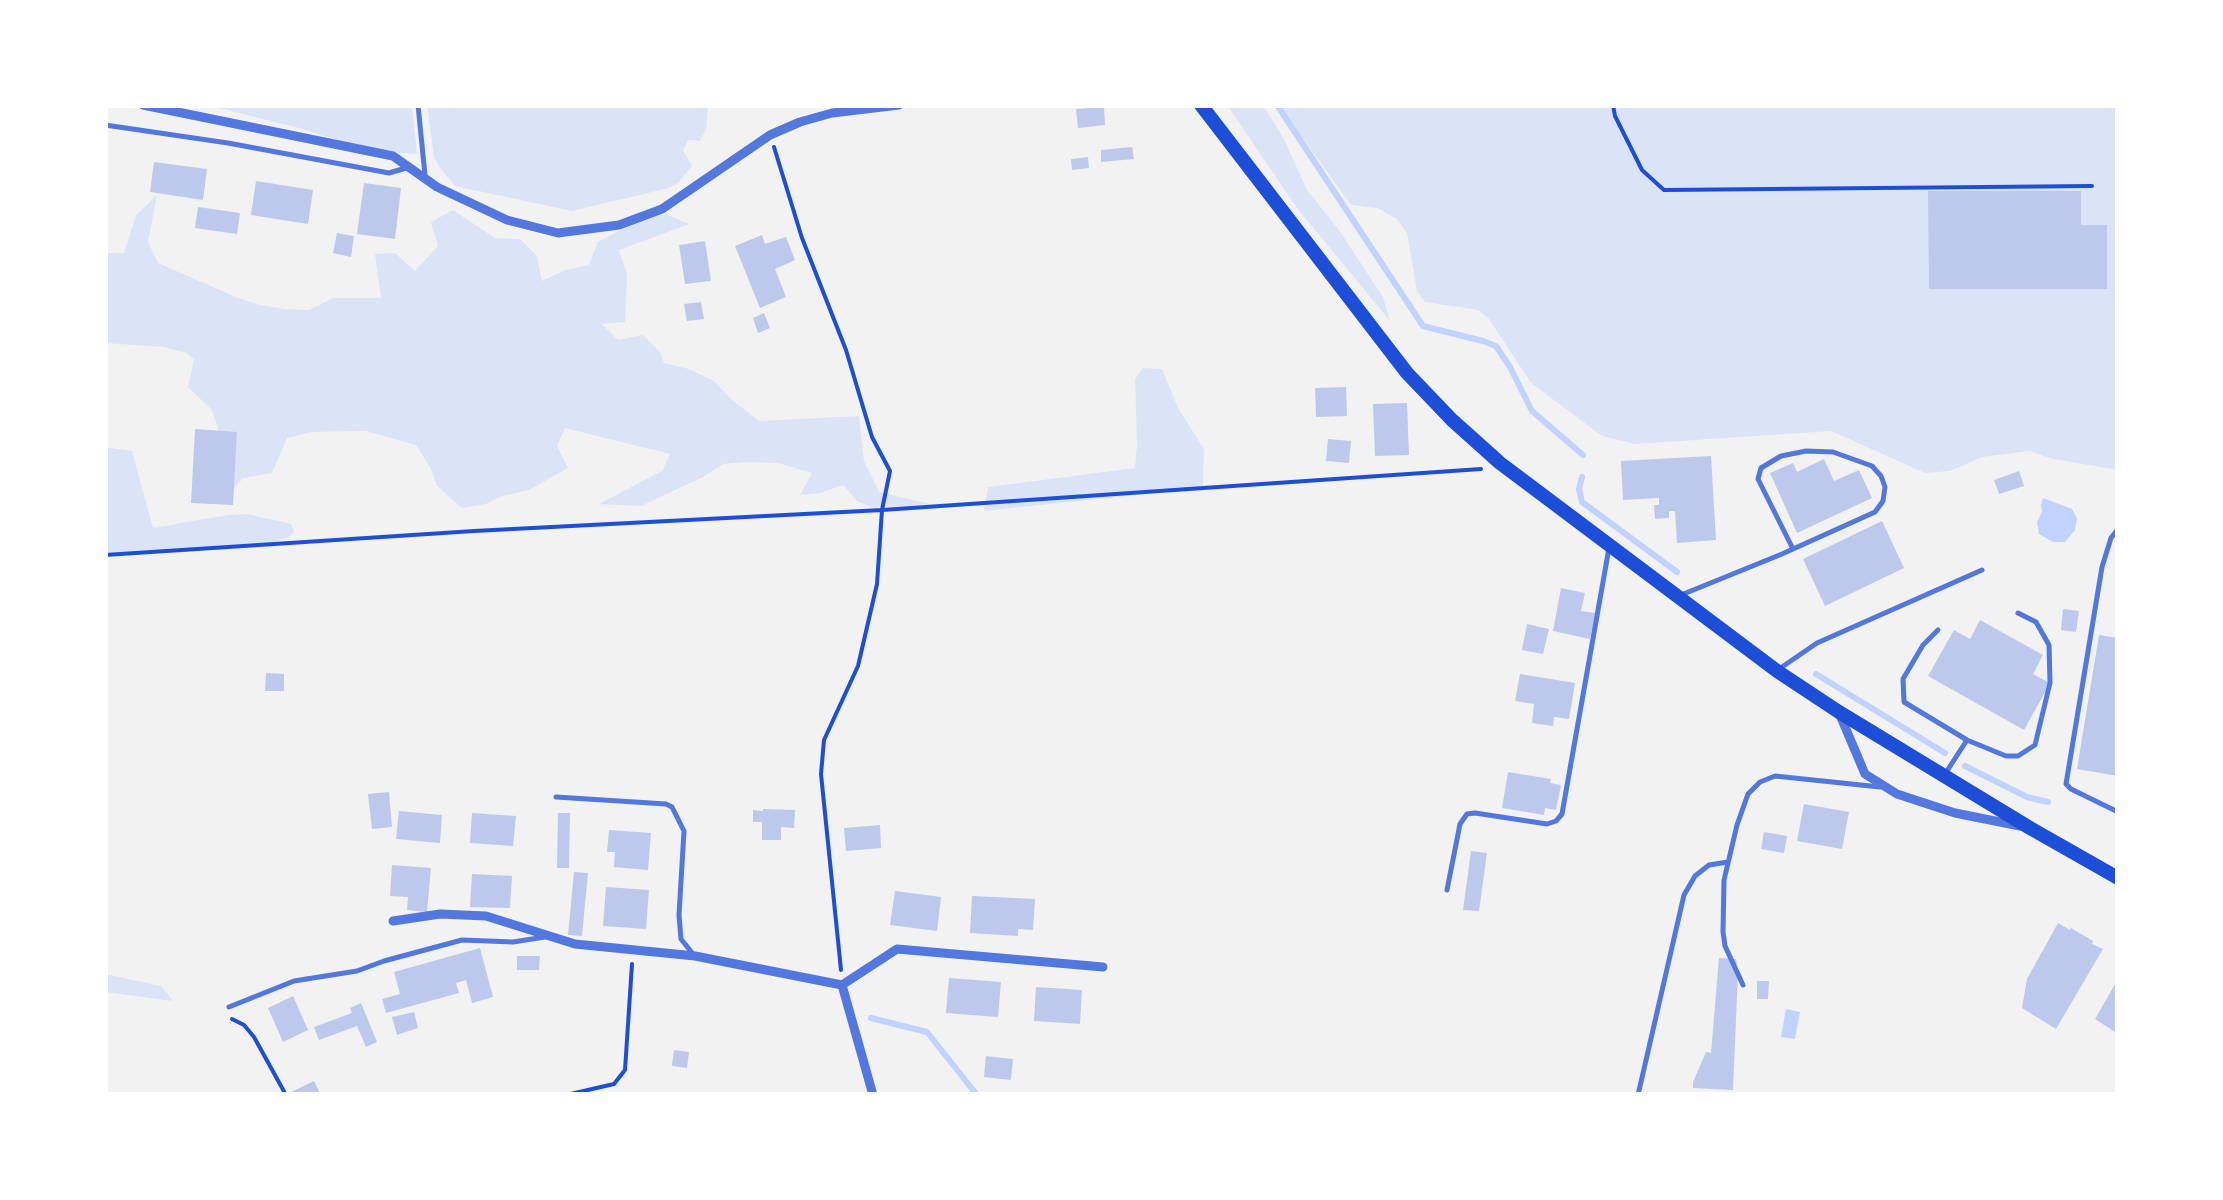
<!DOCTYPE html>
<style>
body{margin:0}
#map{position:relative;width:2223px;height:1200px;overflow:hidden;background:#f2f2f2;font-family:"Golos Text",sans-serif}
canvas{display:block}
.frame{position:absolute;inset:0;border:108px solid #fff;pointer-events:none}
</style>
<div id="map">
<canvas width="2223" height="1200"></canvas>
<div class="frame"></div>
</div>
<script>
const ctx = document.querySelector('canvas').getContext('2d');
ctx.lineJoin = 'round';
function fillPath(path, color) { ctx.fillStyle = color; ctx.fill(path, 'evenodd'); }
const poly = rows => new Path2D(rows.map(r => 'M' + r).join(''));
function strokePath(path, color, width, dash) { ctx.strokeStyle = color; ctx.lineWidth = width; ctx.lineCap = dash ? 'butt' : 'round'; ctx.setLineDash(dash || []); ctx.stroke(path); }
const green = poly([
 [206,105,412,105,417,154,372,151,299,128],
 [427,105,708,105,708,106,706,130,700,141,688,140,683,150,692,166,679,182,669,188,572,211,455,186,440,168,434,157],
 [1227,105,1263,105,1284,139,1307,190,1339,230,1383,297,1390,321,1297,208],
 [1279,105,2118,105,2118,470,2053,459,2030,451,1982,457,1950,471,1925,473,1831,431,1635,444,1602,436,1531,383,1489,319,1478,310,1425,302,1417,291,1407,233,1397,219,1377,208,1351,205],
 [157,195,148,242,158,263,236,297,260,305,285,309,309,310,333,298,381,298,375,254,395,253,415,271,438,246,431,222,453,210,495,238,520,239,537,256,542,281,565,270,589,265,598,242,642,219,666,214,689,224,619,250,627,274,625,322,602,324,618,340,643,335,660,352,664,363,689,369,714,381,731,399,759,421,859,416,864,461,879,492,931,504,873,508,857,501,843,485,820,493,800,495,812,473,778,463,748,462,723,464,703,477,641,506,599,504,662,471,670,454,565,428,557,446,568,468,529,490,499,497,486,504,462,508,437,486,430,467,416,445,366,431,311,432,287,438,272,473,243,478,227,497,221,439,212,410,188,387,194,360,187,353,163,347,105,343,105,253,124,253,136,215],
 [1143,368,1162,369,1178,408,1204,449,1203,488,984,511,988,487,1135,468,1137,443,1135,379],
 [105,447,132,451,153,528,228,515,248,514,291,524,294,532,289,537,271,543,117,556,105,553],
 [105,974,161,986,173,1001,105,992]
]);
const water = poly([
 [2043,498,2072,509,2077,518,2075,530,2065,542,2053,542,2039,534,2037,522,2042,512,2041,505],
 [1786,1009,1800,1012,1795,1039,1781,1037]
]);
const stream = poly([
 [1277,105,1423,326,1483,341,1496,346,1510,367,1532,411,1583,455],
 [1582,477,1579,489,1582,502,1677,572],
 [1816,674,1945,753],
 [1965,766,2027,797,2048,802],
 [871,1018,927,1032,977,1095]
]);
const building = poly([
 [1104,107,1105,125,1078,128,1076,109],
 [1132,147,1134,159,1101,162,1101,150],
 [1088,157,1089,168,1072,170,1071,159],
 [154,162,207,169,203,200,150,192],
 [256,181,313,190,308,224,251,215],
 [364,183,401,188,395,239,357,234],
 [1928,191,2081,191,2081,225,2107,225,2107,289,1929,289],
 [198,207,240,213,237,234,195,228],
 [337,233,354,236,351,257,333,253],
 [762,235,765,244,786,237,795,260,775,269,786,297,760,308,735,246],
 [705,241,711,281,685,284,679,245],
 [701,302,704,319,687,321,684,304],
 [764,313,770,328,758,333,753,318],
 [1346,387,1347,416,1316,417,1315,388],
 [1407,403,1409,455,1375,456,1373,404],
 [195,429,237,432,233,505,191,503],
 [1328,439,1351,441,1349,463,1326,461],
 [1711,456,1716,540,1677,543,1675,511,1669,511,1669,518,1655,519,1654,505,1659,505,1659,498,1623,500,1621,461],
 [1824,459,1834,481,1859,470,1872,498,1797,533,1770,473,1793,463,1797,472],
 [2019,471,2024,486,1999,494,1994,480],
 [1882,521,1904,568,1825,606,1803,559],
 [1561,588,1585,593,1581,611,1595,613,1590,639,1553,631],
 [2063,609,2079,611,2076,632,2061,630],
 [1980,620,2043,655,2033,674,2050,683,2024,730,1928,676,1954,630,1970,639],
 [1527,624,1549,629,1543,654,1522,650],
 [2099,635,2118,638,2118,776,2077,769],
 [266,673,284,674,284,691,265,691],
 [1520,674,1575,683,1569,719,1554,717,1553,726,1532,723,1534,704,1515,701],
 [1508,772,1551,779,1550,783,1561,785,1556,810,1545,808,1544,815,1502,808],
 [389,792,392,827,372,829,368,794],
 [1804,804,1849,812,1842,849,1797,841],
 [763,809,795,810,794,828,781,827,781,840,762,840,762,822,753,822,753,810,763,811],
 [399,811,442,815,440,843,396,839],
 [472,813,516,816,513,846,470,843],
 [558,813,570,813,569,868,557,868],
 [880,825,881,848,846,851,844,828],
 [609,830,651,833,648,870,614,867,615,852,607,852],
 [1764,832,1787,836,1784,853,1761,849],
 [1471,851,1487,853,1479,911,1463,910],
 [392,865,431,868,427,912,407,910,408,897,390,896],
 [574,872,588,873,582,936,568,935],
 [472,874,512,876,510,908,470,907],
 [606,887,649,890,646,929,603,926],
 [895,891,941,897,937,931,890,925],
 [972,896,1035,899,1033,930,1018,929,1018,936,970,933],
 [2058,923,2070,930,2071,928,2093,941,2092,944,2103,949,2056,1029,2022,1008,2027,979],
 [480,948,493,997,472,1003,466,980,456,983,459,993,386,1013,382,999,400,994,394,972],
 [517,956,540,956,539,970,517,970],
 [1719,958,1736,959,1738,972,1733,1090,1693,1088,1693,1082,1706,1052,1711,1053],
 [949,978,1001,982,998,1017,946,1013],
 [2118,979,2118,1034,2095,1019],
 [1757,981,1769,981,1768,999,1757,999],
 [1036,987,1082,990,1080,1024,1034,1021],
 [293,996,308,1030,283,1042,268,1008],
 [361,1003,377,1042,366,1047,357,1026,319,1040,314,1027,352,1013,350,1008],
 [414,1012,418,1028,397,1035,392,1017],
 [674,1050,689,1052,687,1068,672,1066],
 [986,1056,1013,1059,1011,1080,984,1077],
 [314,1081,321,1095,285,1095]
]);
const path = poly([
 [1613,105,1615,116,1642,170,1664,190,2092,186],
 [774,147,802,238,846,350,872,437,890,471,882,510,877,584,858,666,824,740,821,774,841,970],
 [105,555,474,531,882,510,1481,469],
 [232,1019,244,1025,254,1037,286,1095],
 [566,1095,614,1084,625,1070,632,964]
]);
const service = poly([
 [418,105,425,175],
 [105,125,228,143,389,173,406,168],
 [2118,529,2111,538,2102,567,2066,784,2071,789,2118,812],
 [1681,595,1782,554,1875,512,1883,501,1885,487,1881,476,1872,466,1833,452,1806,451,1781,456,1761,468,1758,479,1793,549],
 [1938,630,1923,645,1903,679,1904,702,1967,740,1945,774],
 [1779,669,1817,643,1982,570],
 [1967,740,2006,756,2018,756,2035,745,2050,683,2049,645,2036,622,2018,613],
 [556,797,666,804,672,807,684,831,679,915,681,939,693,954],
 [1447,890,1460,824,1467,814,1475,813,1547,824,1556,821,1562,814,1609,548],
 [1743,985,1725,946,1723,932,1724,880,1737,825,1748,794,1760,782,1775,776,1880,787],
 [229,1007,294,981,357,971,384,961,462,940,513,942,545,937],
 [1638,1095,1684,895,1695,876,1709,865,1728,862]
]);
const minor = poly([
 [143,105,393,156,437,187,507,220,558,233,619,225,662,209,770,135,800,122,832,113,899,105],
 [1840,715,1865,774,1897,794,1955,813,2020,826],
 [393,921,440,914,486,916,575,944,695,956,842,985],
 [873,1095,842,985,897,949,1103,967]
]);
const secondary = poly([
 [1201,105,1407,373,1452,420,1500,463,1777,671,1839,712,2030,828,2118,878]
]);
fillPath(green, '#dbe4f7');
fillPath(water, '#bfd3fe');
strokePath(stream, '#bfd3fe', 6);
fillPath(building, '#bdc9ec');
strokePath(path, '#1d4ed8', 4);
strokePath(service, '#5277de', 5);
strokePath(minor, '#5277de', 9);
strokePath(secondary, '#1d4ed8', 14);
</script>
